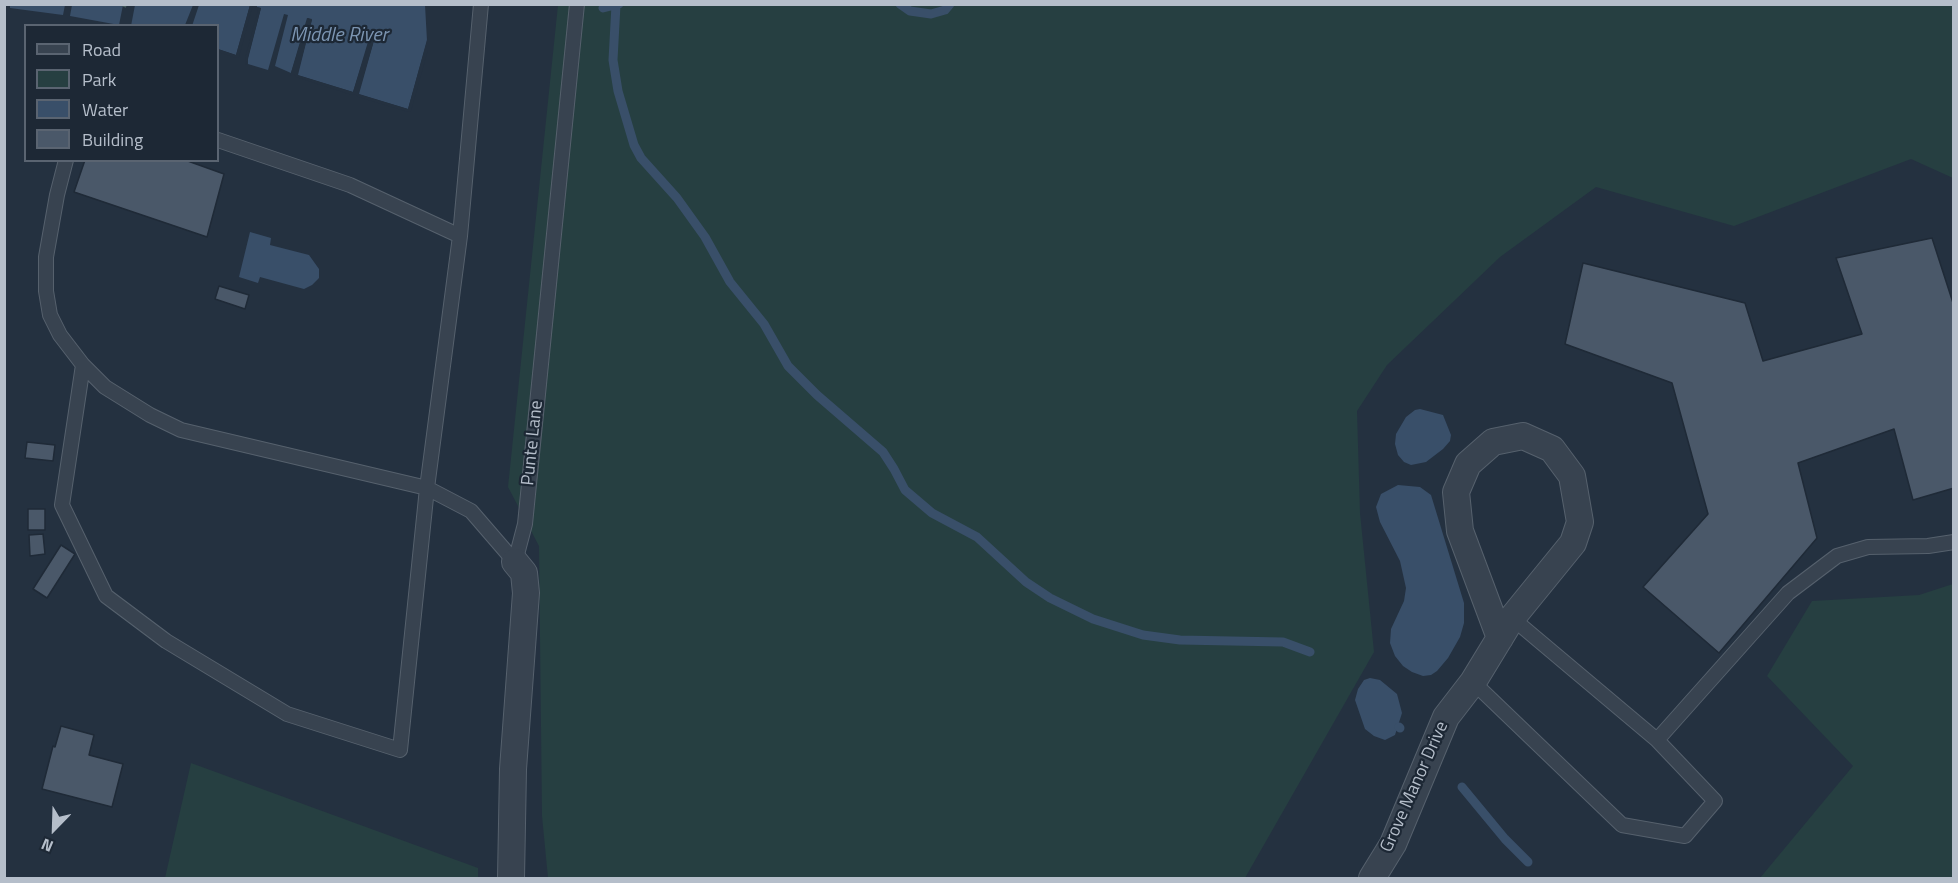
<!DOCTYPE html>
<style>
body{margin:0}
#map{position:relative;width:1958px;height:883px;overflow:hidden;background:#243140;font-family:"Titillium Web",sans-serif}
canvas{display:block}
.frame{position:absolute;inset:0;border:6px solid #b5beca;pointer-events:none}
.legend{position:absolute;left:24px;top:24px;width:195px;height:138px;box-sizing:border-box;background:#1d2835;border:2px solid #5a6471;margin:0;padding:8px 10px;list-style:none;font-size:18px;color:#b5beca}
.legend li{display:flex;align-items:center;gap:12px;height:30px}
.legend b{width:30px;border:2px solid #5a6471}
.north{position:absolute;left:24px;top:799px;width:60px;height:60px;-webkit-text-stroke:4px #1d2835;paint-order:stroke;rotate:203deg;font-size:16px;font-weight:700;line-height:24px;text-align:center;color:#b5beca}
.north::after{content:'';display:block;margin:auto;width:21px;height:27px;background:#b5beca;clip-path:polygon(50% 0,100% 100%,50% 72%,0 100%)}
</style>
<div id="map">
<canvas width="1958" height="883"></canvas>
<div class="frame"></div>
<ul class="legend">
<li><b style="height:8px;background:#384350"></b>Road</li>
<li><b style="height:16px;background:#263f41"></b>Park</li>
<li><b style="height:16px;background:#394f69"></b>Water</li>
<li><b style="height:16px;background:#4a5869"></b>Building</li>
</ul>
<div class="north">N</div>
</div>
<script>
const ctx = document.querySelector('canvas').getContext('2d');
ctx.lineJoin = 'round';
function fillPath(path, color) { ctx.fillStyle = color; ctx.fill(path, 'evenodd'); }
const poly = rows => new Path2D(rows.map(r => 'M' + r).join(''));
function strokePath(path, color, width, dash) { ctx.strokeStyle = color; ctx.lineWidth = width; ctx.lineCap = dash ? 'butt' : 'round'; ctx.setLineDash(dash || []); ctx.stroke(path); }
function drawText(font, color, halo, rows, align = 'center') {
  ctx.font = font + ' "Titillium Web",sans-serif'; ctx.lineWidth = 4.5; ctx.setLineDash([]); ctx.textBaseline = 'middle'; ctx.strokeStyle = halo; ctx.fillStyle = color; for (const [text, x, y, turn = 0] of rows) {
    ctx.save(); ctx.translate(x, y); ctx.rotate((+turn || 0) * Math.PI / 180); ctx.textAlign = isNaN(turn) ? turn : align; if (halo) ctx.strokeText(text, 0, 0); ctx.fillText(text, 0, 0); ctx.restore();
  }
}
const green = poly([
 [558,5,1953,5,1953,178,1911,159,1734,226,1596,187,1500,257,1387,365,1357,411,1360,513,1374,652,1245,878,548,878,542,816,539,546,508,487],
 [1953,584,1953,878,1760,878,1853,766,1767,676,1812,601,1919,595],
 [191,763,478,868,478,878,165,878]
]);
const water = poly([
 [10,5,10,4,65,5,63,15,10,8],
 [72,5,123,5,119,25,70,16],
 [135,5,193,5,185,25,131,26],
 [199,5,250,5,236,55,218,49,218,26,192,26],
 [257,5,425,5,427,41,408,109,358,94,375,37,371,35,353,92,297,75,312,20,308,18,291,73,275,66,288,15,284,14,268,70,248,64,248,59,261,8,256,7],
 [250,232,271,238,270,245,309,255,319,269,319,278,312,285,304,289,260,277,258,283,239,277],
 [1420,409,1443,415,1451,435,1450,441,1443,449,1426,462,1411,465,1404,462,1398,455,1395,444,1396,434,1406,417,1415,410],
 [1398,485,1420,487,1431,495,1464,603,1464,623,1460,637,1448,658,1437,671,1431,675,1423,676,1412,672,1403,666,1395,656,1390,643,1391,629,1404,601,1406,588,1400,561,1380,522,1376,507,1381,494],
 [1370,678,1380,680,1397,694,1402,713,1395,735,1385,740,1374,736,1365,729,1355,700,1358,689,1364,680]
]);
const pier = poly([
 [253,4,239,57,236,58,218,52,218,49,236,55,250,5],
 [254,4,257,5,257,7,261,8,246,65,245,58,258,10,254,8],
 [307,18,312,19,298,75,353,92,370,35,375,37,359,94,408,109,428,36,428,50,411,111,408,112,358,97,355,94,352,95,296,77,294,74,302,45,294,74,290,76]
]);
const stream = poly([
 [900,4,910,11,931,14,945,10,950,4],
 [616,5,613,60,618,91,634,145,641,158,677,198,705,237,730,282,764,324,788,366,817,395,883,452,894,469,905,490,932,513,977,537,1026,582,1050,598,1093,619,1143,635,1180,640,1283,642,1310,652],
 [603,8,619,4],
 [1399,727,1400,728],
 [1462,787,1505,839,1528,862]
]);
const building = poly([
 [85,160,185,160,224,174,207,237,74,192,85,160],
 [1932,238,1954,306,1954,488,1913,500,1894,429,1798,463,1817,538,1719,653,1643,587,1708,514,1672,383,1565,344,1583,263,1745,303,1763,361,1862,334,1836,258,1932,238],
 [219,286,249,295,245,309,215,299,219,286],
 [27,442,55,445,53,461,25,458,27,442],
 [28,509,45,509,45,530,28,530,28,509],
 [43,534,45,554,30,556,29,535,43,534],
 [61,545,75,554,47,598,33,589,61,545],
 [61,726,94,735,89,755,123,764,112,807,42,789,53,746,55,747,61,726]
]);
const path = poly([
 [124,7,125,4]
]);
const service = poly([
 [218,140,350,185,460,236],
 [66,160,57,195,46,257,46,291,50,315,60,335,83,365,105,387,150,415,181,430,427,488,471,511,515,562],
 [83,365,62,505,106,596,166,641,287,714,400,750,427,488,460,236,481,4],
 [515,562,525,524,577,4],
 [1473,682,1622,825,1685,836,1715,801,1657,740,1512,618],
 [1657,740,1788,593,1837,556,1868,547,1928,546,1954,542]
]);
const minor = poly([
 [511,878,513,769,526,593,524,573,515,562],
 [1372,878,1393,844,1446,717,1473,682,1512,618,1573,543,1580,522,1572,476,1552,449,1523,436,1493,442,1468,464,1456,492,1460,531,1500,638]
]);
const streetNames = [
 ["Punte Lane",533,443,-84],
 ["Grove Manor Drive",1415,787,-66]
];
const waterNames = [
 ["Middle River",339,36]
];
fillPath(green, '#263f41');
fillPath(water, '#394f69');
fillPath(pier, '#243140');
strokePath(stream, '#394f69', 9);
fillPath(building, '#4a5869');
strokePath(building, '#1f2a37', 1.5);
strokePath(service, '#56616d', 16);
strokePath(minor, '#56616d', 28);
strokePath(path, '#445c5e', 4, [4.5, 4.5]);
strokePath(service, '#384350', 14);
strokePath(minor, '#384350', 26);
drawText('18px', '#b5beca', '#1d2835', streetNames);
drawText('italic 20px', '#7c95b2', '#1d2835', waterNames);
</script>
